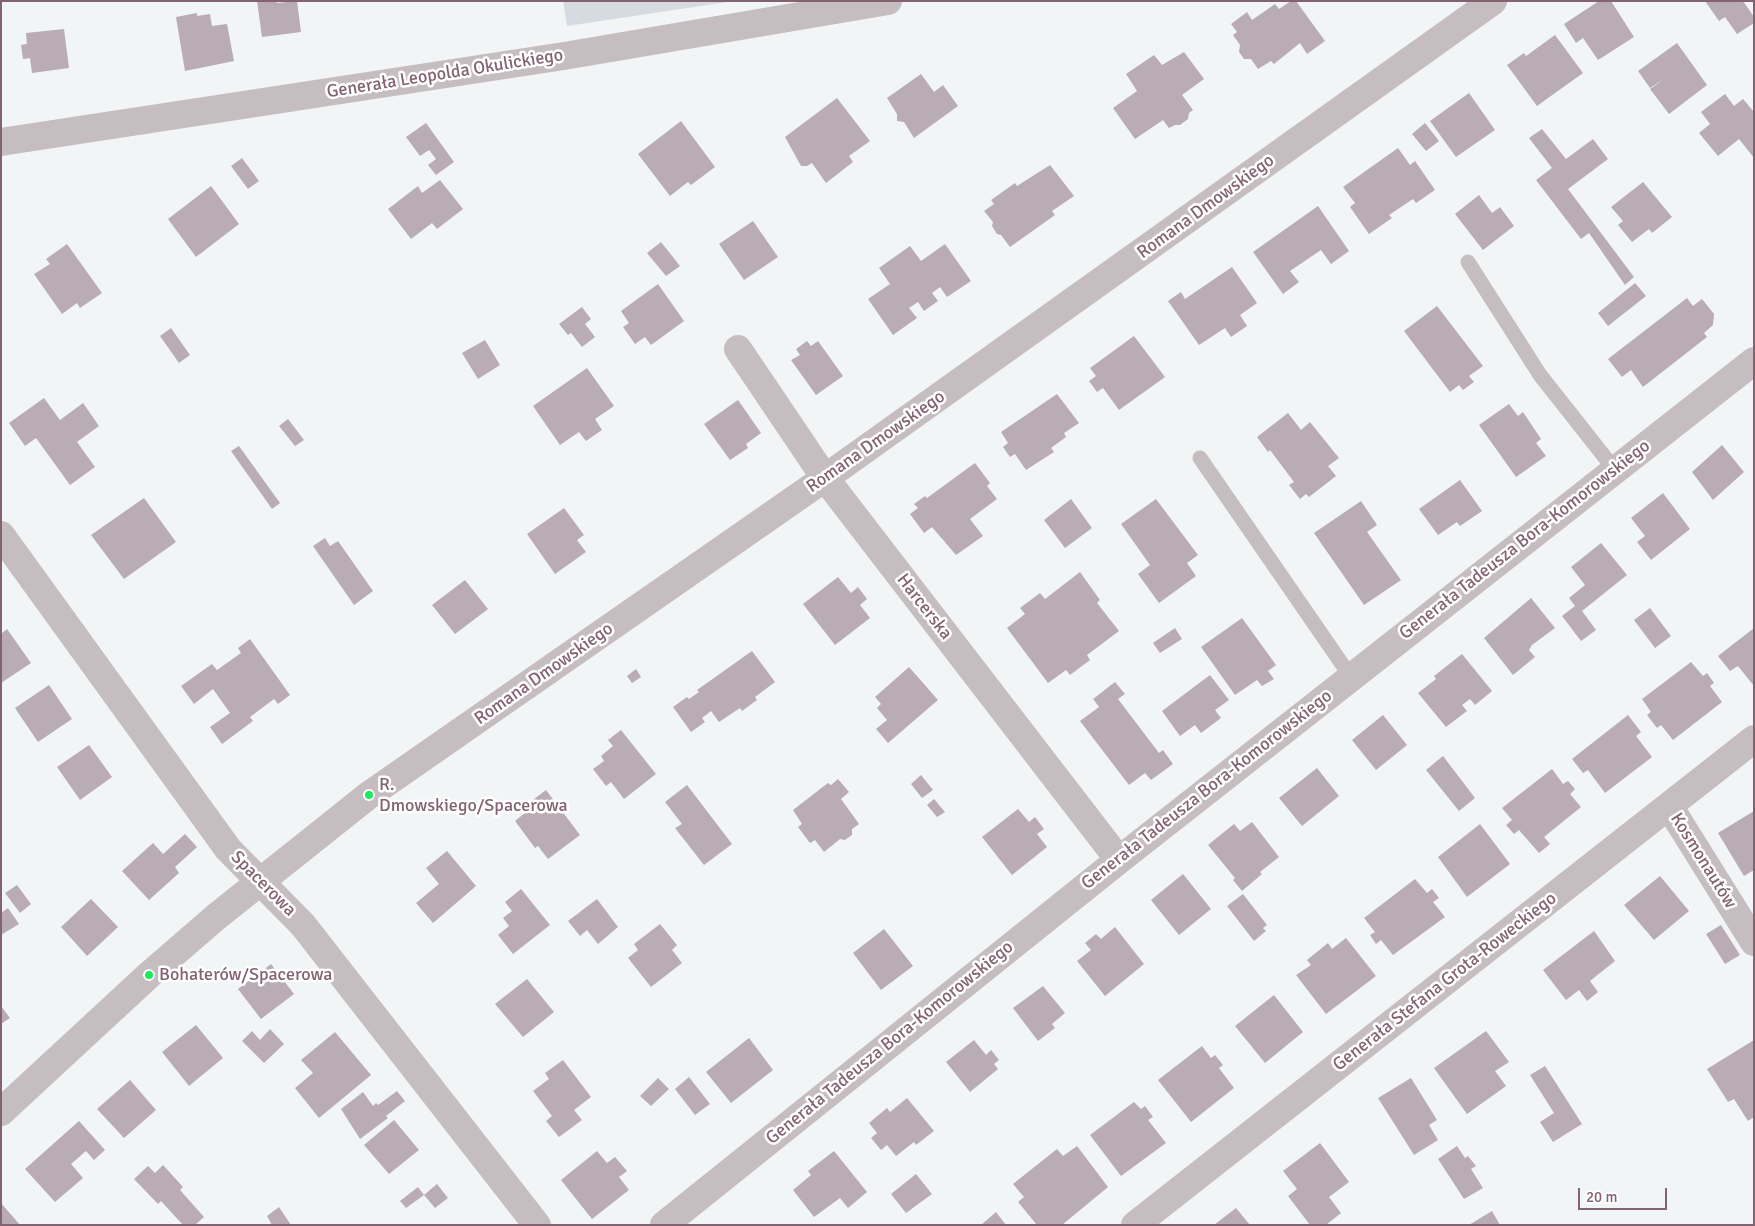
<!DOCTYPE html>
<meta charset="utf-8">
<style>
body{margin:0}
#map{position:relative;width:1755px;height:1226px;overflow:hidden;background:#f1f5f5;font-family:Signika,sans-serif}
canvas{display:block}
.frame{position:absolute;inset:0;border:2px solid #836272;pointer-events:none}
.scale{position:absolute;left:1578px;top:1188px;width:89px;height:22px;box-sizing:border-box;border:2px solid #836272;border-top:0;padding-left:6px;font-size:15px;line-height:18px;white-space:nowrap;color:#836272;-webkit-text-stroke:4px #fff;paint-order:stroke}
</style>
<div id="map">
<canvas width="1755" height="1226"></canvas>
<div class="frame"></div>
<div class="scale">20 m</div>
</div>
<script>
const ctx = document.querySelector('canvas').getContext('2d');
ctx.lineJoin = 'round';
function fillPath(path, color) { ctx.fillStyle = color; ctx.fill(path, 'evenodd'); }
const poly = rows => new Path2D(rows.map(r => 'M' + r).join(''));
function strokePath(path, color, width, dash) { ctx.strokeStyle = color; ctx.lineWidth = width; ctx.lineCap = dash ? 'butt' : 'round'; ctx.setLineDash(dash || []); ctx.stroke(path); }
function drawText(font, color, halo, rows, align = 'center') {
  ctx.font = font + ' Signika,sans-serif'; ctx.lineWidth = 5; ctx.setLineDash([]); ctx.textBaseline = 'middle'; ctx.strokeStyle = halo; ctx.fillStyle = color; for (const [text, x, y, turn = 0] of rows) {
    ctx.save(); ctx.translate(x, y); ctx.rotate((+turn || 0) * Math.PI / 180); ctx.textAlign = isNaN(turn) ? turn : align; if (halo) ctx.strokeText(text, 0, 0); ctx.fillText(text, 0, 0); ctx.restore();
  }
}
const green = poly([
 [563,1,734,1,567,26]
]);
const building = poly([
 [257,1,276,1,277,3,297,1,301,32,262,37],
 [1291,1,1296,1,1325,41,1307,54,1300,43,1274,64,1271,61,1258,69,1251,59,1244,59,1239,52,1240,45,1233,35,1237,32,1231,24,1247,12,1252,20,1275,4,1279,9],
 [1599,1,1611,1,1634,37,1598,60,1583,38,1576,43,1564,24],
 [1705,1,1743,1,1754,17,1754,23,1737,34,1725,17,1719,21],
 [197,13,197,16,210,14,212,26,227,24,234,61,185,71,176,17],
 [64,29,69,68,32,73,30,58,23,59,21,45,27,44,26,33],
 [1555,35,1583,73,1537,106,1507,65,1524,53,1526,56],
 [1677,43,1707,85,1669,114,1650,89,1665,78,1650,88,1638,71],
 [1184,52,1204,79,1182,95,1193,110,1189,113,1188,119,1180,125,1175,125,1169,128,1163,120,1135,139,1113,108,1137,91,1126,74,1154,55,1162,65],
 [921,74,934,92,943,85,958,106,914,138,904,122,897,121,897,114,887,98],
 [1469,93,1495,130,1456,157,1430,121],
 [1725,94,1734,106,1743,99,1754,112,1754,158,1739,139,1718,156,1699,133,1710,124,1701,112],
 [837,98,870,141,849,156,853,162,826,183,812,163,807,166,801,166,785,137],
 [681,121,715,167,691,185,688,182,670,196,638,154],
 [426,123,454,162,436,175,428,165,436,159,429,150,420,156,406,137],
 [1425,123,1439,141,1426,151,1412,134],
 [1542,129,1566,159,1593,139,1608,159,1568,189,1634,277,1625,285,1589,233,1581,239,1536,180,1552,168,1529,138],
 [1398,148,1410,165,1415,161,1435,190,1416,203,1413,199,1389,215,1392,218,1369,234,1350,207,1355,203,1343,187],
 [242,158,259,181,248,189,231,166],
 [1050,165,1074,196,1052,211,1055,215,1010,247,1001,235,997,234,992,226,993,222,984,211,994,204,991,200,1015,183,1017,186],
 [440,180,463,209,437,229,432,223,411,239,388,209,418,186,422,193],
 [1643,182,1672,217,1652,233,1649,229,1632,242,1618,225,1623,221,1611,207],
 [211,186,239,224,196,257,168,219],
 [1479,195,1492,213,1500,207,1514,226,1483,250,1455,214],
 [1318,206,1349,251,1331,264,1321,250,1290,271,1299,282,1283,294,1253,252],
 [753,221,778,257,744,280,719,244],
 [661,242,680,266,666,276,647,253],
 [67,244,102,293,80,308,77,303,62,314,34,274,50,264,46,259],
 [945,244,971,281,947,297,940,287,932,293,938,301,924,311,918,302,909,308,917,318,893,335,868,299,890,284,879,268,910,246,921,261],
 [1232,267,1257,303,1240,315,1247,326,1231,337,1225,328,1199,345,1168,301,1181,292,1185,299],
 [1635,283,1646,296,1608,326,1598,313],
 [658,284,684,321,651,345,645,337,635,344,623,327,629,323,621,311],
 [1687,298,1693,306,1702,299,1714,314,1713,325,1704,333,1707,337,1643,387,1631,370,1622,377,1608,359],
 [1437,306,1483,366,1469,376,1474,382,1463,390,1459,385,1450,392,1404,331],
 [582,307,591,319,585,324,595,337,582,347,571,333,568,335,559,324],
 [171,328,190,355,179,363,160,336],
 [1134,336,1165,377,1119,410,1103,388,1097,392,1089,381,1096,376,1090,368],
 [485,340,500,365,478,379,462,353],
 [807,341,811,346,818,341,843,376,816,395,791,360,800,355,796,349],
 [587,368,614,406,595,419,602,430,586,441,579,432,560,445,533,406],
 [1057,394,1079,423,1064,433,1066,437,1051,448,1054,452,1026,470,1015,454,1010,457,1003,447,1008,443,1001,432],
 [44,398,60,420,83,403,99,426,77,442,95,467,70,485,36,438,25,446,9,423],
 [738,400,761,433,746,444,748,448,730,460,704,424],
 [1509,404,1518,416,1523,412,1541,439,1536,443,1546,456,1516,477,1479,425],
 [1288,413,1301,430,1310,422,1339,458,1328,466,1336,476,1309,497,1306,494,1300,499,1289,485,1294,482,1270,450,1268,452,1257,437],
 [288,419,304,440,295,446,279,426],
 [1722,445,1744,472,1713,500,1692,472],
 [239,446,280,503,272,509,231,451],
 [975,463,990,483,987,486,997,499,970,519,983,536,956,555,932,527,924,533,910,514,918,508,914,504,925,496,927,498],
 [1460,480,1482,511,1460,526,1457,522,1438,535,1419,509],
 [1663,493,1690,529,1651,560,1637,542,1645,536,1631,518],
 [144,498,176,542,124,579,91,535],
 [1071,499,1092,528,1065,548,1044,520],
 [1156,499,1198,555,1187,563,1196,576,1159,603,1138,574,1150,565,1121,524],
 [1361,501,1377,525,1367,532,1401,580,1364,605,1314,533],
 [564,508,584,535,577,540,586,552,555,574,527,534],
 [325,538,330,546,338,541,373,591,354,605,313,546],
 [1601,543,1627,575,1582,611,1596,630,1581,641,1562,616,1575,606,1569,598,1585,585,1571,567],
 [1080,572,1100,600,1097,603,1119,631,1087,655,1090,660,1070,675,1066,670,1048,683,1007,628,1025,614,1020,608,1040,593,1045,599],
 [838,577,851,593,858,587,867,599,860,605,870,618,835,645,803,604],
 [465,580,488,609,455,634,432,605],
 [1531,598,1555,628,1532,645,1529,650,1535,657,1513,675,1484,638],
 [1650,608,1671,636,1655,648,1634,620],
 [1242,618,1276,665,1268,671,1274,679,1262,686,1257,680,1235,695,1201,647],
 [1175,628,1182,639,1160,653,1153,643],
 [1754,628,1754,686,1738,666,1730,671,1718,656],
 [7,629,31,663,1,683,1,634],
 [250,639,290,695,278,704,274,699,250,717,253,721,222,744,210,727,230,713,213,689,194,704,181,686,212,664,217,670,241,653,238,648],
 [752,651,775,682,755,697,757,700,742,711,740,708,719,722,711,711,702,718,705,722,691,732,673,707,687,697,689,699,699,692,697,690],
 [1462,654,1492,691,1475,705,1470,699,1462,705,1467,711,1446,727,1418,693,1436,679,1434,676],
 [1691,662,1703,676,1707,673,1714,683,1710,686,1722,702,1673,740,1661,725,1657,728,1647,715,1651,712,1642,699],
 [909,667,938,700,888,743,876,729,887,720,877,708,881,704,875,697],
 [636,669,641,677,632,683,627,676],
 [1210,675,1229,700,1215,710,1221,718,1201,733,1195,725,1180,736,1162,711],
 [1115,682,1125,694,1118,699,1159,753,1163,750,1173,764,1151,780,1145,773,1129,785,1080,721,1099,707,1093,699],
 [49,685,72,719,38,742,15,708],
 [1383,715,1407,745,1376,770,1352,740],
 [1628,715,1641,732,1636,736,1652,757,1605,793,1588,770,1583,773,1572,759],
 [621,730,656,774,624,799,611,782,606,786,593,769,604,761,601,756,613,746,608,740],
 [89,745,112,777,80,800,57,767],
 [1443,756,1475,798,1459,811,1426,770],
 [1317,768,1339,796,1302,826,1279,798],
 [1552,769,1563,784,1568,781,1575,789,1570,794,1581,807,1544,837,1550,844,1539,853,1519,830,1514,834,1506,825,1512,820,1502,808],
 [921,775,933,790,922,798,911,784],
 [838,779,849,792,841,799,859,824,852,829,852,835,845,840,840,839,824,852,815,840,810,843,798,827,802,824,793,810,828,783,831,785],
 [687,785,732,844,704,865,675,828,682,824,665,802],
 [546,790,580,835,548,859,538,846,535,848,515,821,537,803,534,799],
 [934,799,945,812,937,817,927,805],
 [1018,809,1029,822,1035,817,1044,829,1037,834,1047,847,1012,875,982,837],
 [1754,811,1754,870,1744,876,1718,833],
 [1252,822,1279,857,1260,872,1262,874,1242,891,1233,880,1235,878,1208,845,1234,824,1240,831],
 [1480,824,1510,864,1467,897,1438,857],
 [185,834,197,847,175,867,179,873,149,900,122,871,153,843,163,854],
 [447,851,476,886,433,923,416,903,439,884,426,868],
 [1183,874,1211,909,1179,935,1151,900],
 [1660,876,1689,911,1654,940,1624,905],
 [1415,879,1427,893,1432,889,1439,898,1433,902,1445,917,1393,955,1381,940,1376,944,1370,935,1375,932,1364,918],
 [17,885,31,904,20,913,5,893],
 [521,889,550,925,513,954,498,935,509,926,503,918,512,911,505,902],
 [1243,894,1267,925,1263,928,1266,931,1254,941,1227,906],
 [91,899,118,927,87,956,61,927],
 [597,899,618,927,598,944,587,930,580,936,568,921],
 [8,908,19,924,1,935,1,913],
 [660,924,677,945,672,950,682,963,651,987,628,958,638,950,634,944],
 [1721,925,1740,955,1725,964,1706,934],
 [1115,927,1144,964,1105,996,1077,961,1091,950,1085,943,1096,934,1101,939],
 [884,929,913,966,881,990,853,953],
 [1594,931,1615,961,1590,981,1598,992,1587,1001,1579,990,1566,1000,1543,970],
 [1346,938,1376,976,1326,1014,1296,975,1311,965,1307,960,1328,943,1332,949],
 [271,964,294,994,261,1019,238,989],
 [527,979,554,1012,523,1037,495,1004],
 [1043,986,1065,1013,1052,1024,1055,1028,1038,1041,1013,1008],
 [1274,995,1303,1032,1265,1063,1235,1026],
 [1,1006,10,1018,1,1024],
 [196,1025,223,1058,189,1086,162,1052],
 [270,1029,284,1044,264,1063,242,1041,252,1031,260,1040],
 [1486,1031,1509,1062,1495,1071,1506,1086,1467,1114,1434,1068],
 [335,1032,371,1075,319,1118,295,1088,313,1073,301,1060],
 [749,1038,773,1070,731,1103,706,1072],
 [974,1040,986,1055,991,1050,999,1060,994,1064,998,1069,970,1092,946,1062],
 [1754,1040,1754,1117,1748,1121,1734,1099,1728,1102,1707,1069],
 [1202,1046,1211,1058,1215,1055,1223,1065,1219,1068,1234,1088,1191,1122,1158,1080],
 [563,1060,591,1097,574,1110,582,1120,559,1137,546,1121,552,1116,533,1091,549,1079,545,1073],
 [1545,1066,1582,1124,1553,1142,1540,1122,1554,1113,1530,1075],
 [689,1077,710,1104,695,1115,675,1089],
 [658,1078,669,1089,651,1106,640,1096],
 [1411,1078,1437,1120,1429,1125,1438,1140,1414,1155,1378,1098],
 [130,1080,156,1110,124,1138,97,1109],
 [397,1091,405,1101,386,1116,388,1118,360,1139,341,1109,363,1092,373,1106,376,1103,378,1105],
 [907,1098,934,1131,916,1145,914,1142,896,1156,887,1145,881,1150,871,1138,877,1133,869,1123,887,1108,890,1112],
 [1134,1102,1141,1109,1145,1106,1153,1117,1148,1120,1166,1143,1121,1176,1090,1135],
 [394,1120,419,1150,389,1174,364,1145],
 [79,1121,105,1150,94,1160,86,1151,71,1164,83,1178,55,1202,25,1169],
 [1320,1143,1349,1182,1329,1197,1341,1213,1326,1225,1310,1225,1288,1196,1297,1189,1283,1171],
 [1077,1146,1108,1187,1062,1225,1037,1225,1018,1202,1024,1197,1013,1184,1057,1149,1063,1156],
 [1457,1146,1465,1158,1468,1156,1476,1166,1471,1169,1483,1188,1464,1199,1438,1159],
 [597,1151,607,1163,615,1157,627,1171,619,1177,629,1190,592,1219,561,1180],
 [834,1151,867,1192,848,1208,840,1198,814,1217,793,1190,811,1175,808,1171],
 [163,1165,183,1187,180,1190,204,1217,195,1225,183,1225,161,1201,158,1204,134,1179,148,1166,155,1173],
 [916,1174,932,1194,906,1213,891,1194],
 [437,1184,448,1198,435,1208,424,1195,406,1208,400,1201,418,1187,424,1195],
 [1,1203,20,1225,1,1225],
 [279,1207,291,1225,272,1225,267,1216],
 [1236,1208,1250,1225,1214,1225],
 [1492,1211,1500,1225,1469,1225],
 [996,1212,1006,1225,981,1225]
]);
const service = poly([
 [1468,262,1540,375,1615,470],
 [1200,458,1351,677]
]);
const minor = poly([
 [1,142,564,56,888,1],
 [738,349,825,478,1119,860],
 [1,535,228,849,303,925,537,1225],
 [1669,806,1754,942],
 [1,1112,149,975,216,917,369,795,825,478,1493,1],
 [664,1225,1119,860,1754,361],
 [1135,1225,1754,739]
]);
const markers = [
 [369,795,5,"#1beb58"],
 [149,975,5,"#1beb58"]
];
const streetNames = [
 ["Generała Leopolda Okulickiego",445,74,-9],
 ["Romana Dmowskiego",1206,207,-36],
 ["Romana Dmowskiego",876,442,-35],
 ["Generała Tadeusza Bora-Komorowskiego",1525,540,-38],
 ["Harcerska",924,607,52],
 ["Romana Dmowskiego",544,674,-35],
 ["Generała Tadeusza Bora-Komorowskiego",1207,790,-38],
 ["Kosmonautów",1703,861,58],
 ["Spacerowa",263,884,45],
 ["Generała Stefana Grota-Roweckiego",1445,982,-38],
 ["Generała Tadeusza Bora-Komorowskiego",890,1043,-39]
];
const poiNames = [
 ["R.",379,785],
 ["Dmowskiego/Spacerowa",379,806],
 ["Bohaterów/Spacerowa",159,975]
];
fillPath(green, '#d6dae1');
fillPath(building, '#b9acb3');
strokePath(service, '#c6bdc1', 15);
strokePath(minor, '#c6bdc1', 28);
for (const [x, y, r, color] of markers) { const dot = new Path2D(); dot.arc(x, y, r, 0, 2 * Math.PI); ctx.fillStyle = color; ctx.fill(dot); strokePath(dot, '#fff', 2); }
drawText('18px', '#836272', '#fff', streetNames);
drawText('18px', '#836272', '#fff', poiNames, 'left');
</script>
